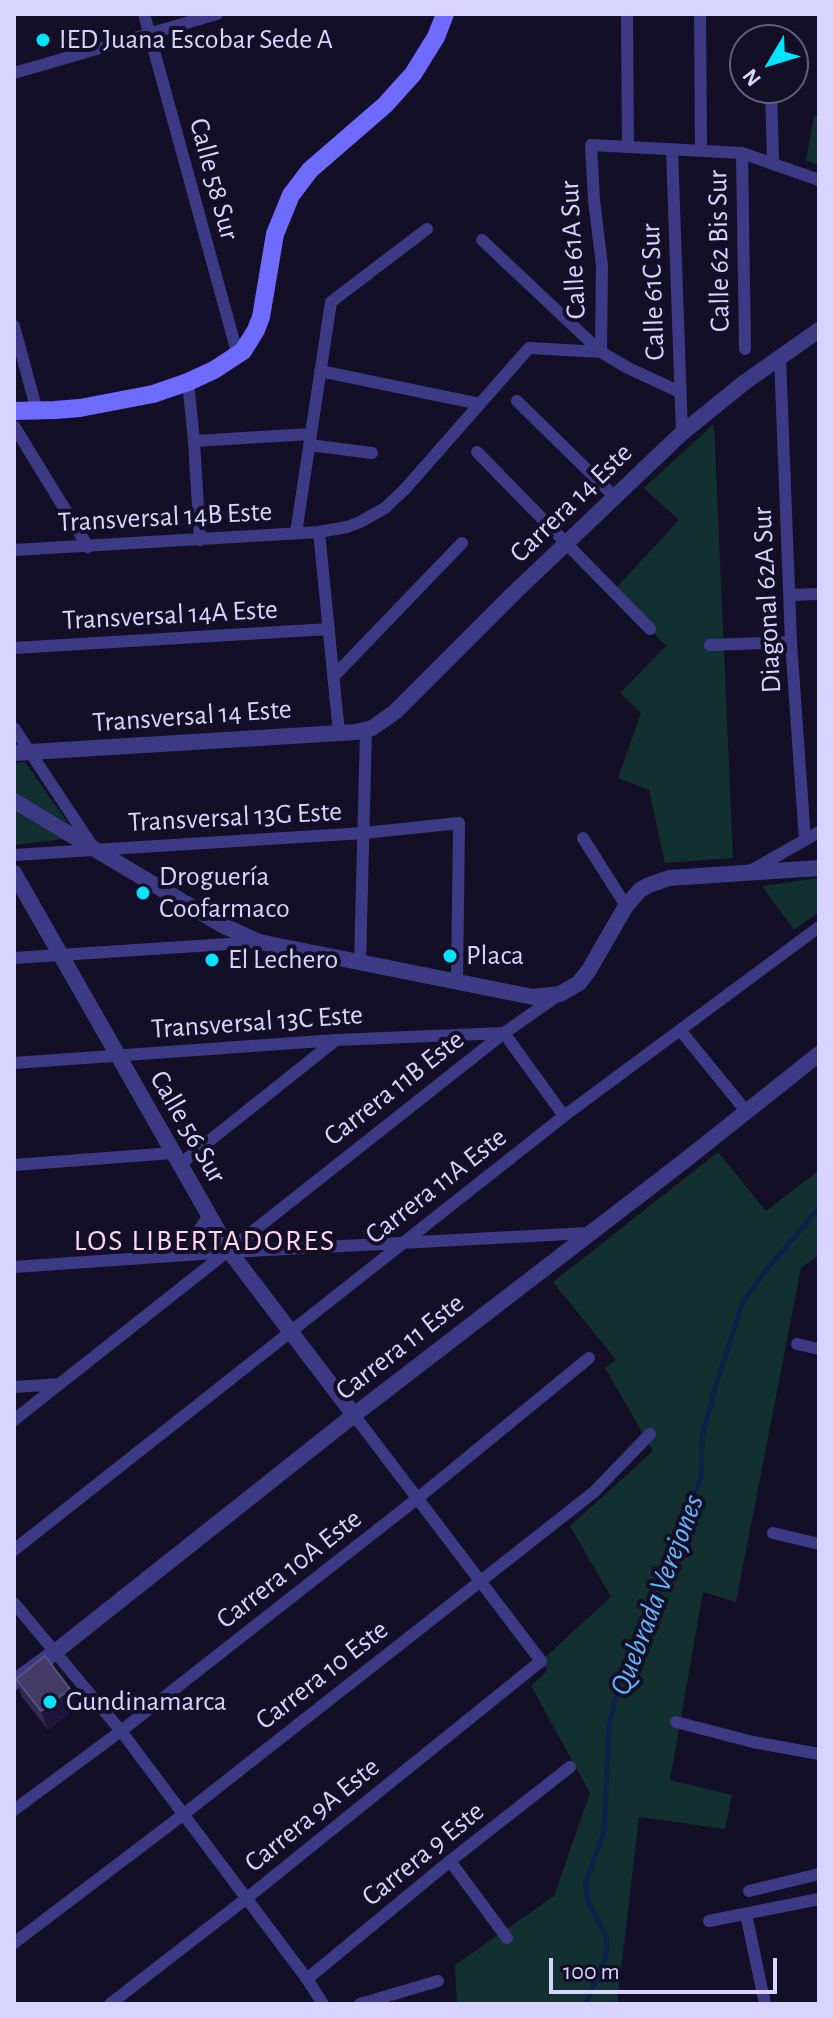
<!DOCTYPE html>
<meta charset="utf-8">
<style>
body{margin:0}
#map{position:relative;width:833px;height:2018px;overflow:hidden;background:#130f26;font-family:"Alegreya Sans",sans-serif}
canvas{display:block}
.frame{position:absolute;inset:0;border:16px solid #d9d4ff;pointer-events:none}
.north{position:absolute;left:729px;top:24px;width:80px;height:80px;box-sizing:border-box;background:#130f26;border:2px solid #625e7d;border-radius:50%;rotate:232deg;font-size:22px;font-weight:700;line-height:32px;text-align:center;color:#d9d4ff}
.north::after{content:'';display:block;margin:auto;width:28px;height:36px;background:#00e5ff;clip-path:polygon(50% 0,100% 100%,50% 72%,0 100%)}
.scale{position:absolute;left:549px;top:1958px;width:228px;height:36px;box-sizing:border-box;border:4px solid #d9d4ff;border-top:0;padding-left:10px;font-size:24px;line-height:28px;white-space:nowrap;color:#d9d4ff;-webkit-text-stroke:6px #130f26;paint-order:stroke}
</style>
<div id="map">
<canvas width="833" height="2018"></canvas>
<div class="frame"></div>
<div class="north">N</div>
<div class="scale">100 m</div>
</div>
<script>
const ctx = document.querySelector('canvas').getContext('2d');
ctx.lineJoin = 'round';
function fillPath(path, color) { ctx.fillStyle = color; ctx.fill(path, 'evenodd'); }
const poly = rows => new Path2D(rows.map(r => 'M' + r).join(''));
function strokePath(path, color, width, dash) { ctx.strokeStyle = color; ctx.lineWidth = width; ctx.lineCap = dash ? 'butt' : 'round'; ctx.setLineDash(dash || []); ctx.stroke(path); }
function drawText(font, color, halo, rows, align = 'center') {
  ctx.font = font + ' "Alegreya Sans",sans-serif'; ctx.lineWidth = 8; ctx.setLineDash([]); ctx.textBaseline = 'middle'; ctx.strokeStyle = halo; ctx.fillStyle = color; for (const [text, x, y, turn = 0] of rows) {
    ctx.save(); ctx.translate(x, y); ctx.rotate((+turn || 0) * Math.PI / 180); ctx.textAlign = isNaN(turn) ? turn : align; if (halo) ctx.strokeText(text, 0, 0); ctx.fillText(text, 0, 0); ctx.restore();
  }
}
const green = poly([
 [814,116,819,116,819,165,806,161],
 [714,424,733,858,665,863,649,790,618,778,641,713,620,693,666,646,613,591,679,520,644,488],
 [25,762,68,823,14,793,14,763],
 [14,811,62,839,14,845],
 [819,878,819,912,794,930,762,886],
 [718,1152,766,1211,819,1170,819,1255,801,1268,736,1602,703,1592,670,1780,732,1795,725,1829,639,1817,617,2004,457,2004,455,1965,554,1896,590,1793,531,1686,548,1670,541,1661,611,1597,570,1526,653,1451,605,1368,616,1360,553,1282]
]);
const stream = poly([
 [586,2004,607,1953,606,1937,587,1899,586,1881,604,1832,609,1727,622,1671,670,1571,685,1518,701,1477,702,1436,716,1385,743,1301,771,1264,819,1209]
]);
const minor = poly([
 [144,14,238,356],
 [627,14,628,147],
 [700,14,701,150],
 [14,73,217,14],
 [771,88,773,163],
 [672,150,682,433],
 [742,153,745,349],
 [482,240,601,352,628,368,680,392],
 [14,326,37,411],
 [780,357,791,642,805,840],
 [320,371,480,404],
 [188,382,194,441,200,540],
 [517,401,615,497],
 [14,426,88,547],
 [194,441,311,434],
 [309,445,372,453],
 [477,452,650,629],
 [319,532,339,733],
 [296,533,331,302,427,229],
 [14,550,319,532,347,527,360,522,385,508,405,489,529,348,601,352,602,266,594,200,591,145,742,153,819,180],
 [790,595,819,594],
 [710,645,791,642],
 [14,648,329,629],
 [333,677,462,543],
 [14,728,93,847],
 [583,838,626,906],
 [14,855,364,833,459,823,457,982],
 [752,870,819,832],
 [14,958,258,942],
 [360,963,366,730],
 [680,1030,746,1111],
 [14,1063,336,1040,504,1033,564,1116],
 [14,1165,173,1153],
 [179,1165,336,1040],
 [183,1255,209,1215],
 [14,1267,230,1252,588,1233],
 [797,1344,819,1349],
 [14,1387,60,1384],
 [14,1420,504,1033,560,994],
 [773,1533,819,1544],
 [14,1550,564,1116,819,927],
 [14,1603,121,1731,307,1979,323,2004],
 [676,1722,753,1742,819,1754],
 [14,1810,121,1731,418,1498,589,1358],
 [450,1861,507,1938],
 [749,1891,819,1874],
 [746,1914,765,2004],
 [709,1921,819,1899],
 [14,1943,184,1814,594,1492,650,1434],
 [307,1979,450,1861,570,1767],
 [110,2004,247,1898,541,1661,354,1415],
 [360,2004,438,1981]
]);
const tertiary = poly([
 [14,753,356,732,372,728,395,712,514,593,682,433,745,382,819,330],
 [14,801,222,925,259,942,533,997,560,994,579,983,589,970,626,906,640,890,649,885,669,878,819,868],
 [14,873,230,1252,354,1415],
 [14,1682,55,1652,354,1415,683,1162,819,1054]
]);
const secondary = poly([
 [14,411,55,410,80,408,153,394,188,382,214,370,243,351,256,330,261,317,275,234,291,195,310,170,385,105,413,74,436,37,445,14]
]);
const wall = poly([
 [16,1679,70,1689,77,1707,48,1730,22,1697]
]);
const shadedWall = poly([
 [70,1689,77,1707,48,1730,41,1711]
]);
const building = poly([
 [45,1656,70,1689,41,1711,16,1679,45,1656]
]);
const markers = [
 [43,40,8,"#00e5ff"],
 [143,893,8,"#00e5ff"],
 [450,956,8,"#00e5ff"],
 [212,960,8,"#00e5ff"],
 [50,1702,8,"#00e5ff"]
];
const poiNames = [
 ["IED Juana Escobar Sede A",59,40],
 ["Droguería",159,877],
 ["Coofarmaco",159,909],
 ["Placa",466,956],
 ["El Lechero",228,960],
 ["Gundinamarca",66,1702]
];
const streetNames = [
 ["Calle 58 Sur",214,179,75],
 ["Calle 61A Sur",573,250,-93],
 ["Calle 62 Bis Sur",719,251,-91],
 ["Calle 61C Sur",653,292,-92],
 ["Carrera 14 Este",571,503,-44],
 ["Transversal 14B Este",165,517,-3],
 ["Diagonal 62A Sur",767,600,-93],
 ["Transversal 14A Este",170,615,-3],
 ["Transversal 14 Este",192,716,-4],
 ["Transversal 13G Este",235,817,-3],
 ["Transversal 13C Este",257,1022,-4],
 ["Carrera 11B Este",394,1088,-38],
 ["Calle 56 Sur",188,1127,60],
 ["Carrera 11A Este",436,1186,-38],
 ["Carrera 11 Este",400,1347,-38],
 ["Carrera 10A Este",289,1569,-38],
 ["Carrera 10 Este",322,1675,-38],
 ["Carrera 9A Este",312,1815,-39],
 ["Carrera 9 Este",423,1854,-39]
];
const neighbourhoodNames = [
 ["LOS LIBERTADORES",205,1241]
];
const waterNames = [
 ["Quebrada Verejones",657,1595,-69]
];
fillPath(green, '#12302f');
strokePath(stream, '#0c2248', 5);
strokePath(minor, '#3d3a85', 12);
strokePath(tertiary, '#3d3a85', 16);
strokePath(secondary, '#6f6bff', 18);
fillPath(wall, '#312854');
fillPath(shadedWall, '#1d163a');
fillPath(building, '#433a66');
strokePath(building, '#5a527e', 2);
for (const [x, y, r, color] of markers) { const dot = new Path2D(); dot.arc(x, y, r, 0, 2 * Math.PI); ctx.fillStyle = color; ctx.fill(dot); strokePath(dot, '#130f26', 3); }
drawText('28px', '#d9d4ff', '#130f26', poiNames, 'left');
drawText('28px', '#d9d4ff', '#130f26', streetNames);
ctx.letterSpacing = '2px';
drawText('30px', '#ffd6f0', '#130f26', neighbourhoodNames);
ctx.letterSpacing = '0px';
drawText('italic 30px', '#62b6ff', '#130f26', waterNames);
</script>
